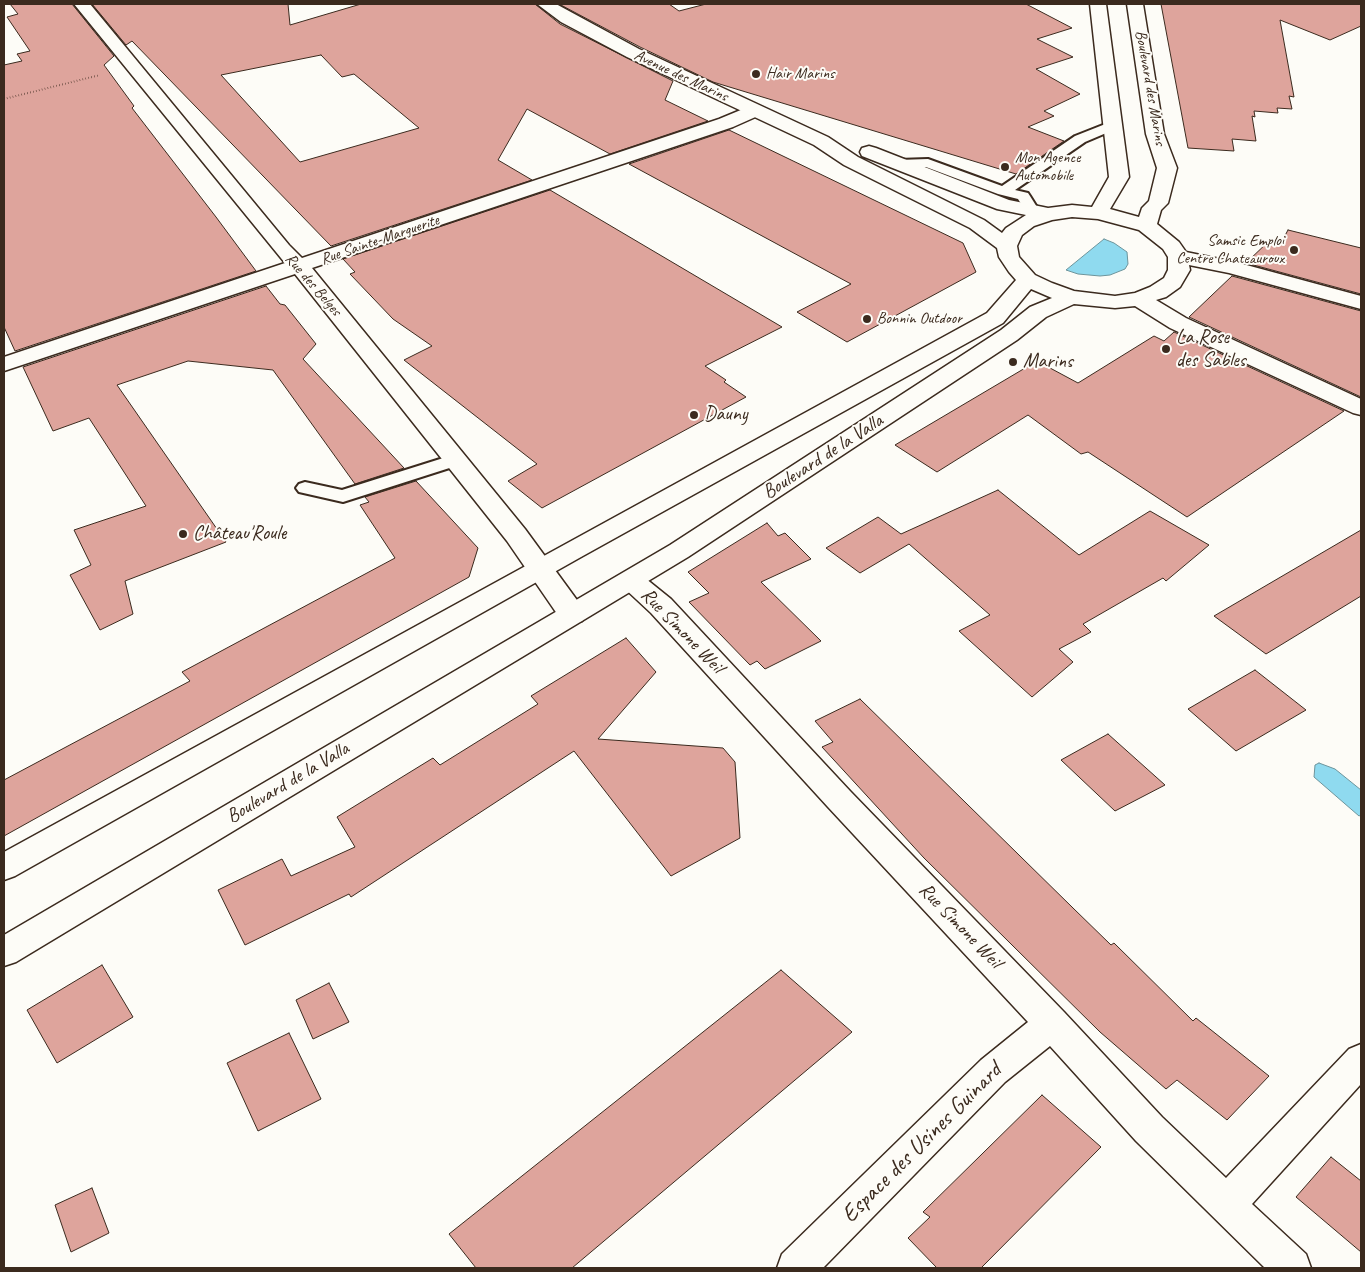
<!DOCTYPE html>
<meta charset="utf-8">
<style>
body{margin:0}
#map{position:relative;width:1365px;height:1272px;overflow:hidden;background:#fdfcf7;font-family:Caveat,sans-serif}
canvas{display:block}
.frame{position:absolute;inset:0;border:5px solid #3b2a1e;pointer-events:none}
</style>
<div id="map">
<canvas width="1365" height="1272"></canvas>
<div class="frame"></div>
</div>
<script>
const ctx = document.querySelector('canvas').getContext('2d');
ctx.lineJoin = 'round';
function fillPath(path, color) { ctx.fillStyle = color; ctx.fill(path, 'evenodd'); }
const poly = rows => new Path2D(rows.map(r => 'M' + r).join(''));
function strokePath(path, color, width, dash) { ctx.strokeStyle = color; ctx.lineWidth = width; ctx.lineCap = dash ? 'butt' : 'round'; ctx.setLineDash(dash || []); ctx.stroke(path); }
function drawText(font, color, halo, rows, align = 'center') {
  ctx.font = font + ' Caveat,sans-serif'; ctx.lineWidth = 4; ctx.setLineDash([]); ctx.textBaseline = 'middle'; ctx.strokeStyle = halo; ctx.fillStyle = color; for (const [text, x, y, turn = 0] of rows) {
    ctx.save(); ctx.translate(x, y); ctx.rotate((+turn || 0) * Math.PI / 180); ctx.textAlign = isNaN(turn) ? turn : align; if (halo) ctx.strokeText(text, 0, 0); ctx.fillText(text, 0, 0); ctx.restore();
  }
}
const water = poly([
 [1104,239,1114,243,1127,252,1128,264,1125,269,1110,275,1100,276,1078,274,1066,270,1104,239],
 [1319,763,1335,769,1361,790,1361,815,1359,816,1314,777,1315,765,1319,763]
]);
const building = poly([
 [10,4,72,4,114,56,104,65,134,106,132,108,216,217,256,271,15,351,4,327,4,65,22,61,17,54,30,51,7,17,18,14,10,4],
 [92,4,288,4,290,25,361,4,535,4,560,24,673,81,665,100,708,121,610,154,527,109,498,160,532,180,331,246,132,41,126,45,92,4],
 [321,55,342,77,354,74,419,128,300,162,221,75,321,55],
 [559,4,669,4,679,11,706,4,1026,4,1072,28,1037,39,1073,57,1036,69,1080,94,1044,111,1054,116,1028,127,1064,141,1016,174,713,82,640,47,559,4],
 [1161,4,1361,4,1361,26,1330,40,1280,20,1294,97,1289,96,1292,109,1277,108,1278,113,1254,111,1255,117,1252,116,1256,141,1232,139,1234,151,1188,148,1161,4],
 [729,130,963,243,976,272,847,342,797,312,851,284,629,164,729,130],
 [550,190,782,327,705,366,726,380,724,382,746,397,542,508,508,481,537,464,404,360,432,346,393,319,350,274,355,272,343,259,550,190],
 [1288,230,1361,248,1361,294,1246,263,1271,239,1280,245,1288,230],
 [1232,276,1361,311,1361,397,1189,317,1232,276],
 [266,286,280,304,285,305,316,344,303,359,404,468,355,484,273,370,188,361,117,385,226,542,125,581,133,614,100,630,70,575,91,565,74,530,146,506,89,418,53,431,23,367,266,286],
 [1174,332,1344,411,1187,517,1088,452,1081,454,1028,415,937,472,895,445,1037,361,1078,383,1154,336,1164,341,1174,332],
 [416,481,478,548,469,577,4,836,4,780,190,681,182,672,395,558,360,505,369,502,365,497,416,481],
 [998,490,1079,555,1150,511,1209,545,1166,581,1163,578,1083,624,1091,632,1059,649,1073,662,1032,697,959,631,990,615,909,544,860,573,826,548,878,517,901,534,998,490],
 [767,523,778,536,785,533,811,559,761,582,821,641,765,669,757,661,750,665,689,602,709,593,688,572,767,523],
 [1361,530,1361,596,1266,654,1214,616,1361,530],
 [626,638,656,672,598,739,723,748,735,762,740,838,671,876,574,751,351,897,349,894,245,945,218,890,282,859,291,876,355,847,337,817,433,758,440,765,538,704,531,696,626,638],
 [1255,670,1306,710,1236,751,1188,709,1255,670],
 [860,699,1073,908,1111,945,1114,943,1193,1021,1196,1018,1269,1076,1227,1120,1177,1080,1166,1089,1100,1032,924,858,822,747,833,742,815,721,860,699],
 [1108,734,1165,785,1115,811,1061,760,1108,734],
 [102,965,133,1017,57,1063,27,1010,102,965],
 [781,970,852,1032,572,1268,476,1268,449,1234,781,970],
 [329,983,349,1022,313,1039,296,1000,329,983],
 [289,1033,321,1099,258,1131,227,1063,289,1033],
 [1042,1095,1101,1147,981,1268,937,1268,908,1238,930,1217,923,1212,1042,1095],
 [1331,1157,1361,1181,1361,1252,1296,1197,1331,1157],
 [92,1188,109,1233,71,1252,55,1205,92,1188]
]);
const path = poly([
 [4,99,100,75]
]);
const lane = poly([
 [1113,121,1120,125,1118,128,1085,142,1015,190,1028,193,1030,196,1040,212,1038,215,1033,216,1028,215,1018,199,998,194,926,167,898,168,891,164,898,160,928,159,1002,186,1075,136,1113,121],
 [456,454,462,456,465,460,462,464,343,502,299,492,296,488,299,484,305,482,342,490,456,454]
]);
const street = poly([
 [74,4,90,4,289,245,302,258,719,119,748,107,754,106,760,107,763,111,760,115,733,127,312,268,525,529,582,607,586,614,582,621,572,623,562,621,507,541,295,274,4,371,4,357,285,263,74,4],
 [631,571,640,574,671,599,850,791,1064,1012,1162,1117,1226,1178,1349,1049,1361,1044,1361,1084,1252,1204,1306,1254,1311,1268,1265,1268,1136,1141,1050,1046,1005,1082,823,1268,777,1268,782,1254,981,1060,1028,1022,828,807,651,613,622,586,618,580,622,574,631,571]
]);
const secondary = poly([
 [537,4,556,4,639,49,828,137,858,157,984,220,1002,233,1006,228,1026,215,997,209,862,156,860,152,862,148,869,146,876,148,1009,200,1048,208,1072,205,1092,207,1109,177,1090,4,1106,4,1129,177,1110,209,1139,217,1142,208,1149,201,1157,168,1146,134,1127,4,1143,4,1164,134,1177,168,1168,203,1161,210,1157,224,1179,242,1186,252,1239,263,1361,296,1361,309,1229,273,1189,265,1190,270,1180,287,1166,297,1156,300,1186,318,1361,399,1361,415,1353,413,1170,328,1135,306,1115,308,1074,304,1046,317,1017,340,688,557,16,962,4,966,4,935,670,545,1001,330,1030,307,1052,298,1031,289,1003,323,581,557,15,876,4,880,4,852,987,313,1016,280,1009,272,999,257,997,248,970,228,844,165,814,145,627,57,561,22,537,4],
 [1072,217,1098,219,1139,230,1163,249,1168,257,1168,270,1164,278,1150,287,1135,293,1115,296,1074,291,1052,283,1035,275,1019,257,1017,246,1022,235,1034,226,1052,220,1072,217]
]);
const markers = [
 [756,74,5,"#3b2a1e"],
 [1005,167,5,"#3b2a1e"],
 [1294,250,5,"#3b2a1e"],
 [867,319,5,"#3b2a1e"],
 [1166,349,5,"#3b2a1e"],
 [1013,362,5,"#3b2a1e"],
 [694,415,5,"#3b2a1e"],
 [183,534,5,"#3b2a1e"]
];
const farPoinames = [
 ["Hair Marins",766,74],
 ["Mon Agence",1015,158],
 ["Automobile",1015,176],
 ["Samsic Emploi",1284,241,"right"],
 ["Centre Chateauroux",1284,259,"right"],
 ["Bonnin Outdoor",877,319]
];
const farStreetnames = [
 ["Avenue des Marins",681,76,25],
 ["Boulevard des Marins",1150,88,80],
 ["Rue Sainte-Marguerite",380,240,-19],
 ["Rue des Belges",313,285,49]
];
const poiNames = [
 ["La Rose",1176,338],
 ["des Sables",1176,361],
 ["Marins",1023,362],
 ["Dauny",704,415],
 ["Château'Roule",193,534]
];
const streetNames = [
 ["Boulevard de la Valla",823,457,-33],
 ["Rue Simone Weil",682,631,46],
 ["Boulevard de la Valla",288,783,-31],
 ["Rue Simone Weil",960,926,46]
];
const nearStreetnames = [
 ["Espace des Usines Guinard",922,1143,-45]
];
fillPath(water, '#8fdaef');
strokePath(water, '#6d949b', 1);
fillPath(building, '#dea49c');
strokePath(building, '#3b2a1e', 1);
strokePath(lane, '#3b2a1e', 4);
strokePath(street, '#3b2a1e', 3);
strokePath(secondary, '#3b2a1e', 3);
strokePath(path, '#3b2a1e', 2, [0.5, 2.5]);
fillPath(lane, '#fdfcf7');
fillPath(street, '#fdfcf7');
fillPath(secondary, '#fdfcf7');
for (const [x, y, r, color] of markers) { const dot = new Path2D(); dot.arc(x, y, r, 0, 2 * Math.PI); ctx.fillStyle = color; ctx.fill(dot); strokePath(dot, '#fdfcf7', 2); }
drawText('16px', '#3b2a1e', '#fdfcf7', farPoinames, 'left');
drawText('16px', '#3b2a1e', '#fdfcf7', farStreetnames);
drawText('20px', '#3b2a1e', '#fdfcf7', poiNames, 'left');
drawText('20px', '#3b2a1e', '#fdfcf7', streetNames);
drawText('24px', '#3b2a1e', '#fdfcf7', nearStreetnames);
</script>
